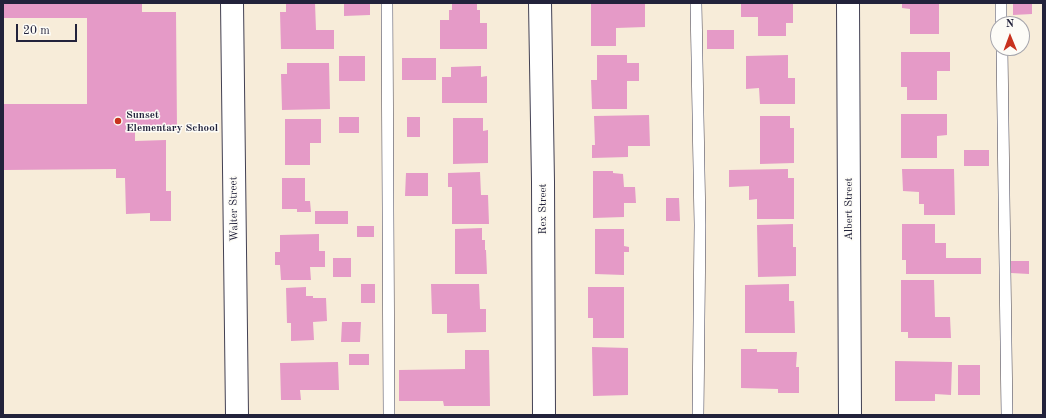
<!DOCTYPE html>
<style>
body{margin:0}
#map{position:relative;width:1046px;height:418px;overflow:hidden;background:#f7ecd9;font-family:"Old Standard TT",serif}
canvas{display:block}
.frame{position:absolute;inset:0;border:4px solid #22223b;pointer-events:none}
.north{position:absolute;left:990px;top:16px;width:40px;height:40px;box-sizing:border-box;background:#fdfcf7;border:1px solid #a5a5ac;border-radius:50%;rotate:359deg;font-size:11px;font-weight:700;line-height:16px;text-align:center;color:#22223b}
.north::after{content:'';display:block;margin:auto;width:14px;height:18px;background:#c8321e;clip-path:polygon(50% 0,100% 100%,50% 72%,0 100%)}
.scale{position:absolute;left:16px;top:24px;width:61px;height:18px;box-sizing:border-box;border:2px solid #22223b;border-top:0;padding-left:5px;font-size:12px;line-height:14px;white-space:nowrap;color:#22223b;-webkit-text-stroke:3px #fdfcf7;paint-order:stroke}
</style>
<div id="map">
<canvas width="1046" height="418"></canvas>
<div class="frame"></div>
<div class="north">N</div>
<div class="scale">20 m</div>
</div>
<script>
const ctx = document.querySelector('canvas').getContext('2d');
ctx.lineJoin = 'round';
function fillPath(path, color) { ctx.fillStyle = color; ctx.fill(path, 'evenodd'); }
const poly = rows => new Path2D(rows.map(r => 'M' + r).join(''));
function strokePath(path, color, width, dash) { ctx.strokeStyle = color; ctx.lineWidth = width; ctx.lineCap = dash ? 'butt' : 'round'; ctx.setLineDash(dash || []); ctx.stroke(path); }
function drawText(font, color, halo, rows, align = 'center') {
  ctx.font = font + ' "Old Standard TT",serif'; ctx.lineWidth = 3; ctx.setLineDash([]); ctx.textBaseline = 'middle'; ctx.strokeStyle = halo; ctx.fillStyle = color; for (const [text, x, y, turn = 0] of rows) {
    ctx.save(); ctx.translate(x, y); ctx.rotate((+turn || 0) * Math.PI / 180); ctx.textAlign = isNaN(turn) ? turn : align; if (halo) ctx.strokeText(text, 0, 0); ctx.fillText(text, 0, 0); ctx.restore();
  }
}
const building = poly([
 [3,3,142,3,142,12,176,12,177,130,135,130,135,141,166,140,166,191,171,191,171,221,150,221,150,213,126,214,125,178,116,178,116,169,3,170,3,104,87,104,87,18,3,18],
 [286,3,315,3,316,30,334,30,334,49,281,49,280,12,286,12],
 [344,3,370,3,370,15,344,16],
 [452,3,477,3,477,10,480,10,480,23,487,23,487,49,440,49,440,20,449,20,449,10,452,10],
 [591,3,645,3,645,27,616,28,616,46,591,46],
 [741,3,793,3,793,23,786,23,786,36,758,36,758,17,741,17],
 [902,3,939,3,939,34,910,34,910,9,902,8],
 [1013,3,1032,3,1032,14,1013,15],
 [707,30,734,30,734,49,707,49],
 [901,52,950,52,950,71,937,71,937,100,907,100,907,87,901,87],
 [597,55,627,55,627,63,639,63,639,81,627,81,627,109,592,109,591,80,597,80],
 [788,55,788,78,795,78,795,104,760,104,759,88,746,89,746,56],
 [339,56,365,56,365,81,339,81],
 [402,58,436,58,436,80,402,80],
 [287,63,329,63,330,109,282,110,281,74,287,74],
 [481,66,481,77,487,76,487,103,442,103,442,77,451,77,451,67],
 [901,114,947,114,947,135,937,136,937,158,901,158],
 [649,115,650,146,628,146,628,157,592,158,592,145,595,145,594,116],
 [760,116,790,116,790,128,794,128,794,163,760,164],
 [339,117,359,117,359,133,339,133],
 [407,117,420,117,420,137,407,137],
 [453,118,483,118,483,131,488,130,488,163,453,164],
 [285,119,321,119,321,143,310,143,310,165,285,165],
 [964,150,989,150,989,166,964,166],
 [788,169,788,178,794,178,794,219,757,219,757,199,749,200,749,186,729,187,729,170],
 [902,169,954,169,955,215,924,215,924,204,919,204,919,192,903,191],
 [593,171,613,171,613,173,623,174,624,187,635,187,636,203,624,203,624,217,593,218],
 [480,172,481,195,488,195,489,224,452,224,452,187,448,187,448,173],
 [406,173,428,173,428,196,405,196],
 [282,178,305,178,305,201,310,201,311,212,297,212,297,209,282,209],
 [666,198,679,198,680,221,666,221],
 [315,211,348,211,348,224,315,224],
 [793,224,793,247,796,247,796,276,758,277,757,225],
 [902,224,935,224,935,243,946,243,946,258,981,258,981,274,906,274,906,260,902,260],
 [357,226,374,226,374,237,357,237],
 [482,228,482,240,485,240,485,250,486,250,487,274,455,274,455,229],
 [595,229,624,229,624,246,629,247,629,252,624,252,624,275,595,274],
 [319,234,319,251,325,251,325,267,310,267,311,280,281,280,280,265,275,265,275,252,280,252,280,235],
 [333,258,351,258,351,277,333,277],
 [1011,261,1029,261,1029,274,1011,273],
 [901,280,934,280,935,317,950,317,951,338,908,338,908,332,901,332],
 [361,284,375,284,375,303,361,303],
 [431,284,479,284,480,309,486,309,486,332,447,333,447,314,432,314],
 [789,284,789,301,794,301,795,333,745,333,745,285],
 [306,287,306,296,313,296,313,298,326,298,327,321,313,322,314,340,291,341,291,323,287,323,286,288],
 [588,287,624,287,624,338,593,338,593,318,588,318],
 [342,322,361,322,360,342,341,342],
 [592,347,628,348,628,395,593,396],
 [741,349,757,349,757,352,797,352,796,367,799,367,799,393,778,393,778,389,741,388],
 [465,350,489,350,490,406,444,406,443,401,399,401,399,370,465,369],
 [349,354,369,354,369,365,349,365],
 [895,361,952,362,951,395,935,394,935,401,895,401],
 [338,362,339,390,300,390,301,400,281,400,280,363],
 [958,365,980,365,980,395,958,395]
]);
const service = poly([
 [387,3,389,415],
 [696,3,700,225,698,415],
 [1001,3,1001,24],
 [1002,48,1007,415]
]);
const minor = poly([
 [232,3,237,415],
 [540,3,543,182,544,415],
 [848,3,850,415]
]);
const markers = [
 [118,121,4,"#c8321e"]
];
const poiNames = [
 ["Sunset",126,115],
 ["Elementary School",126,128]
];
const streetNames = [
 ["Walter Street",234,209,-91],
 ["Rex Street",543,209,-90],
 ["Albert Street",849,209,-90]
];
fillPath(building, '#e59ac7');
strokePath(service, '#424053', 12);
strokePath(minor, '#424053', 24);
strokePath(service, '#fff', 11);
strokePath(minor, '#fff', 22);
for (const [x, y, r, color] of markers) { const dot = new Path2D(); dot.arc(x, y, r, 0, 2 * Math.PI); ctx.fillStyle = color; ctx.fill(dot); strokePath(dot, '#fdfcf7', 1.5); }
drawText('bold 11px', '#22223b', '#fdfcf7', poiNames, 'left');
drawText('11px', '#22223b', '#fdfcf7', streetNames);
</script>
